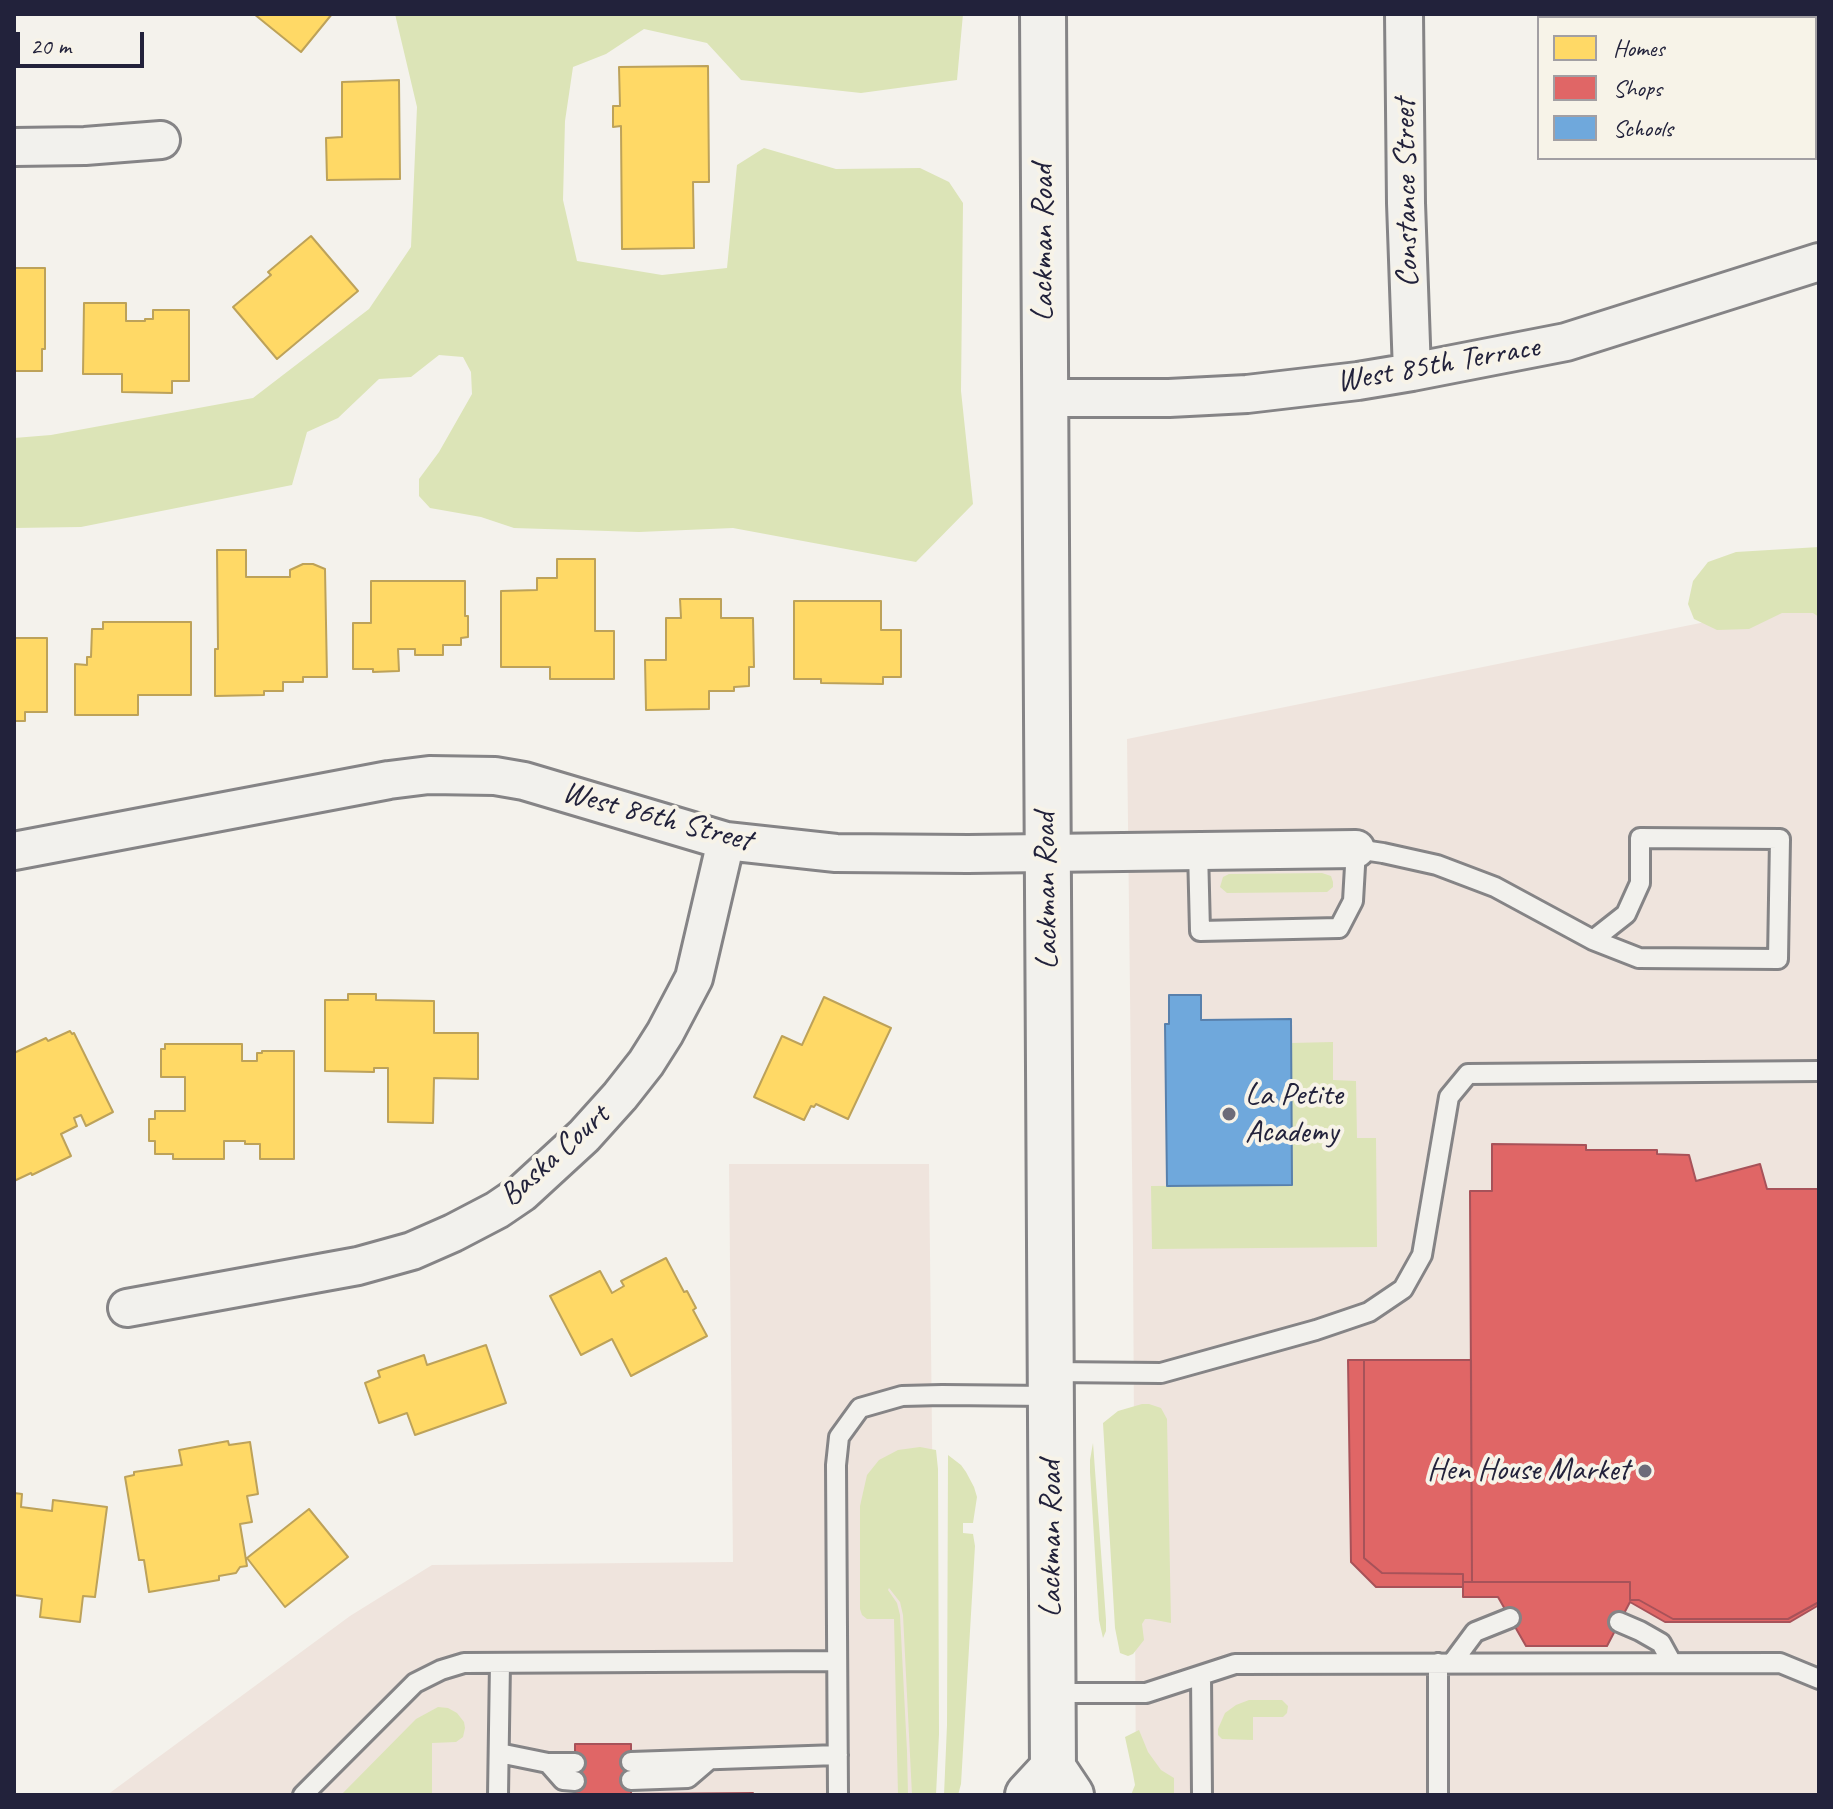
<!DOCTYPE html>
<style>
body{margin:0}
#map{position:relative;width:1833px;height:1809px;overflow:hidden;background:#f4f2ec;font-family:Caveat,sans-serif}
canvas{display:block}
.frame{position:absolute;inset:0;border:16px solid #22223b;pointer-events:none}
.legend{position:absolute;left:1537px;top:16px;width:280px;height:144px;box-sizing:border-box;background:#f7f3e8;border:2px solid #a29fa3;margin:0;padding:10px 14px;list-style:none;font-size:24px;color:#22223b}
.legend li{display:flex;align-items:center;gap:16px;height:40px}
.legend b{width:40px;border:2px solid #a29fa3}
.scale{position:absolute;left:16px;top:32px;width:128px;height:36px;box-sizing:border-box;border:4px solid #22223b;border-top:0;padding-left:10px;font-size:24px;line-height:28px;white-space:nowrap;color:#22223b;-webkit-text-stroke:6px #f7f3e8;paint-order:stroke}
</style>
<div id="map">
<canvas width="1833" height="1809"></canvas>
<div class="frame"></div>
<ul class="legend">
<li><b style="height:22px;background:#ffd966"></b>Homes</li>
<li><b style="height:22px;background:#e06666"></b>Shops</li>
<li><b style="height:22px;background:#6fa8dc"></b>Schools</li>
</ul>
<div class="scale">20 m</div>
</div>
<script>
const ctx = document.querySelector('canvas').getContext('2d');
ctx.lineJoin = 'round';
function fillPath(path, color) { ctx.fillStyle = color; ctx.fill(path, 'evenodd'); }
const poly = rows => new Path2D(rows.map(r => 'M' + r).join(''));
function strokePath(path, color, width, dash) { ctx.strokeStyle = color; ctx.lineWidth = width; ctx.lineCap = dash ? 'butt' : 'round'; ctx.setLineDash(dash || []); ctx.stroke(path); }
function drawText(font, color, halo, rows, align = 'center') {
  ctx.font = font + ' Caveat,sans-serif'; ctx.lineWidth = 8; ctx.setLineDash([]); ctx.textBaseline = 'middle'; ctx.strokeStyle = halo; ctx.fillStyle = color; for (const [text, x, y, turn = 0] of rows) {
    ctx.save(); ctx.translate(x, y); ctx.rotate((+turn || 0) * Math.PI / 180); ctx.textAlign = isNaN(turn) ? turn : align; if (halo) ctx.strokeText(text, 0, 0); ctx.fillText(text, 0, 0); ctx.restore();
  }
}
const built = poly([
 [1819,599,1819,1795,1136,1795,1133,1249,1127,739],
 [729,1164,929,1164,936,1795,107,1795,350,1616,432,1565,733,1562]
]);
const green = poly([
 [395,14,963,14,957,80,861,93,741,80,707,43,644,29,606,54,573,67,565,121,563,200,577,261,662,275,727,268,737,165,764,148,836,169,920,168,949,182,963,203,961,391,973,504,916,562,733,528,639,532,514,528,481,517,430,508,419,496,419,479,439,452,472,394,471,372,463,357,439,355,411,377,379,379,338,418,307,432,292,485,81,527,14,528,14,438,51,435,253,398,369,309,411,247,417,107],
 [1819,547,1819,617,1813,613,1782,613,1749,629,1717,630,1694,619,1688,604,1693,581,1708,562,1736,552],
 [1322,873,1331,876,1333,882,1333,887,1327,892,1227,893,1220,887,1223,877,1229,874],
 [1333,1042,1333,1080,1356,1081,1357,1138,1376,1138,1377,1247,1152,1249,1151,1186,1292,1185,1291,1043],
 [1142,1404,1149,1404,1161,1408,1167,1419,1171,1623,1150,1619,1145,1619,1142,1624,1144,1640,1133,1654,1128,1656,1120,1653,1115,1628,1103,1423,1118,1411],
 [1093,1443,1106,1620,1106,1631,1103,1638,1099,1620,1090,1472,1090,1460],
 [920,1447,936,1450,938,1469,939,1734,936,1795,912,1795,903,1615,900,1602,889,1588,888,1590,897,1603,900,1615,907,1751,908,1795,898,1795,894,1619,867,1619,862,1615,860,1609,860,1506,867,1475,879,1460,898,1450],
 [948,1455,961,1465,966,1472,974,1487,977,1497,973,1523,963,1523,963,1533,973,1534,975,1546,961,1784,958,1795,944,1795,947,1725],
 [1249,1700,1282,1700,1288,1706,1287,1713,1283,1717,1253,1717,1253,1740,1222,1739,1218,1735,1218,1729,1225,1713,1236,1705],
 [438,1707,448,1708,457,1713,464,1722,465,1728,463,1737,456,1742,432,1743,432,1795,341,1795,416,1719],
 [1139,1730,1148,1752,1161,1770,1174,1778,1174,1795,1131,1795,1135,1785,1133,1774,1125,1737]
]);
const homes = poly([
 [254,14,332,14,301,52,254,14],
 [708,66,709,182,693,182,694,248,622,249,621,126,613,127,613,106,620,106,619,67,708,66],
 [399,80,400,179,327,180,326,138,342,137,342,82,399,80],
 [311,236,358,291,277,359,233,307,271,275,268,272,311,236],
 [14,268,45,268,45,349,42,349,42,371,14,371,14,268],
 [84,303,126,303,126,321,145,321,145,319,153,319,153,310,189,310,189,381,172,381,172,393,122,392,122,374,83,374,84,303],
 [217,550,246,550,246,577,290,577,290,570,303,564,313,564,325,569,327,677,303,677,303,682,283,682,283,691,264,691,264,695,215,696,215,649,218,649,217,550],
 [557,559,595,559,595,631,614,631,614,679,550,679,550,667,501,667,501,591,537,590,537,578,557,578,557,559],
 [371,581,465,581,465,616,468,616,468,637,461,638,461,645,443,645,443,655,415,655,415,649,398,649,399,671,373,672,373,669,353,669,353,623,371,623,371,581],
 [680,599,721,599,721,618,753,618,754,667,749,667,749,686,734,687,734,691,709,691,709,709,646,710,645,660,666,660,666,618,681,618,680,599],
 [794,601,881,601,881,630,901,630,901,677,883,677,883,684,821,683,821,679,794,679,794,601],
 [103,622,191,622,191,695,138,695,138,715,75,715,75,664,87,665,87,657,91,657,92,629,103,629,103,622],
 [14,638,47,638,47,712,25,712,25,721,14,721,14,638],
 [348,994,376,994,376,1000,434,1001,434,1033,478,1033,478,1079,434,1078,433,1123,388,1122,388,1068,374,1068,374,1072,325,1071,325,1000,348,1000,348,994],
 [824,997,891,1028,848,1119,816,1104,814,1107,811,1106,804,1120,754,1097,782,1036,802,1045,824,997],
 [70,1031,72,1034,74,1033,113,1112,86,1126,81,1115,74,1118,77,1126,61,1134,71,1156,32,1175,31,1173,14,1181,14,1053,46,1038,48,1041,70,1031],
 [165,1044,242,1044,242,1061,257,1061,257,1053,262,1053,262,1051,294,1051,294,1159,260,1159,260,1144,245,1144,245,1141,224,1141,224,1159,173,1159,173,1154,155,1154,155,1141,149,1141,149,1119,155,1119,155,1111,185,1111,185,1077,161,1077,161,1049,165,1049,165,1044],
 [666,1258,684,1292,687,1291,696,1308,693,1310,707,1336,631,1376,612,1339,581,1355,550,1296,600,1271,612,1293,624,1286,621,1281,666,1258],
 [486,1345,506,1403,415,1435,407,1413,379,1423,365,1383,380,1377,378,1371,424,1355,427,1365,486,1345],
 [228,1441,229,1445,250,1442,258,1494,247,1496,252,1522,240,1524,247,1566,240,1567,236,1573,219,1576,219,1580,149,1592,144,1560,139,1560,125,1477,134,1475,134,1472,182,1465,179,1450,228,1441],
 [14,1493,22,1494,21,1507,52,1511,53,1500,107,1507,95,1597,83,1596,80,1622,40,1617,42,1599,14,1595,14,1493],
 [309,1509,348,1557,285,1607,247,1558,309,1509]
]);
const shops = poly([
 [1492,1144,1586,1145,1586,1150,1657,1150,1657,1154,1689,1155,1696,1181,1760,1164,1767,1189,1819,1189,1819,1602,1788,1619,1673,1619,1639,1600,1630,1600,1630,1582,1472,1582,1470,1191,1492,1191,1492,1144],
 [1348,1360,1364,1360,1364,1558,1382,1573,1463,1574,1463,1587,1376,1587,1351,1562,1348,1360],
 [1364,1360,1471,1360,1472,1582,1463,1582,1463,1574,1382,1573,1364,1558,1364,1360],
 [1463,1582,1630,1582,1630,1600,1639,1600,1673,1619,1788,1619,1819,1602,1819,1605,1790,1622,1665,1622,1630,1602,1607,1646,1526,1646,1498,1597,1463,1597,1463,1582],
 [575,1744,631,1744,631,1794,575,1795,575,1744],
 [753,1793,753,1795,551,1795,631,1794,753,1793]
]);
const schools = poly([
 [1169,995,1201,995,1201,1020,1291,1019,1292,1185,1167,1186,1165,1024,1169,1024,1169,995]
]);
const lane = poly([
 [1198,850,1200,931,1339,928,1353,901,1356,849,1383,853,1437,865,1495,887,1593,940,1639,958,1778,959,1780,839,1640,838,1640,883,1626,914,1593,940],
 [1051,1372,1161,1373,1316,1330,1369,1312,1403,1289,1422,1255,1449,1097,1468,1074,1819,1071],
 [1619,1622,1640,1631,1661,1643,1672,1663],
 [1438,1663,1438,1795],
 [1452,1663,1475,1632,1510,1618],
 [1201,1675,1202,1795],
 [1053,1693,1146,1693,1235,1664,1780,1663,1819,1679],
 [499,1753,548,1763,575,1763],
 [631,1762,838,1755],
 [548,1763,563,1780,575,1781],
 [631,1780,688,1778,709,1760],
 [303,1795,415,1683,441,1670,464,1663,837,1661],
 [498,1795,500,1663],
 [838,1795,836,1465,839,1437,860,1408,902,1396,942,1395,1051,1396]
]);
const street = poly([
 [1404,14,1406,203,1412,372],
 [14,147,85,146,161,140],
 [1044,398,1169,398,1247,394,1358,381,1412,372,1566,342,1819,262],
 [14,851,389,780,429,775,495,776,524,781,726,841,836,853,968,854,1356,849],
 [127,1308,358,1266,412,1251,453,1233,497,1210,522,1193,584,1136,620,1096,646,1063,665,1033,694,978,726,841]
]);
const secondary = poly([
 [1043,14,1053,1768,1071,1795],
 [1028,1795,1053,1768]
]);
const markers = [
 [1229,1114,8,"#6c6b79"],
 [1645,1471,8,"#6c6b79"]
];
const streetNames = [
 ["Constance Street",1407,193,-91],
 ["Lackman Road",1044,243,-90],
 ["West 85th Terrace",1438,365,-10],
 ["West 86th Street",657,817,15],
 ["Lackman Road",1047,891,-91],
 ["Baska Court",555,1156,-42],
 ["Lackman Road",1052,1539,-90]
];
const poiNames = [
 ["La Petite",1245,1096],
 ["Academy",1245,1133],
 ["Hen House Market",1629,1471,"right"]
];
fillPath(built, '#efe4dd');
fillPath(green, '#dce4b7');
fillPath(homes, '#ffd966');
strokePath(homes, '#bda259', 2);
fillPath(shops, '#e06666');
strokePath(shops, '#a75259', 2);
fillPath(schools, '#6fa8dc');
strokePath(schools, '#5880ac', 2);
strokePath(lane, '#858486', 24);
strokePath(street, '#858486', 42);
strokePath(secondary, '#858486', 50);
strokePath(lane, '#f2f1ed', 18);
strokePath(street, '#f2f1ed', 36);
strokePath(secondary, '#f2f1ed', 44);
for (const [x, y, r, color] of markers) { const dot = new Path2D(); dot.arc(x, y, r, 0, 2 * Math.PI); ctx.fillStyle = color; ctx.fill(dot); strokePath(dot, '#f7f3e8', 3); }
drawText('32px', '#22223b', '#f7f3e8', streetNames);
drawText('32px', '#22223b', '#f7f3e8', poiNames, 'left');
</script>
